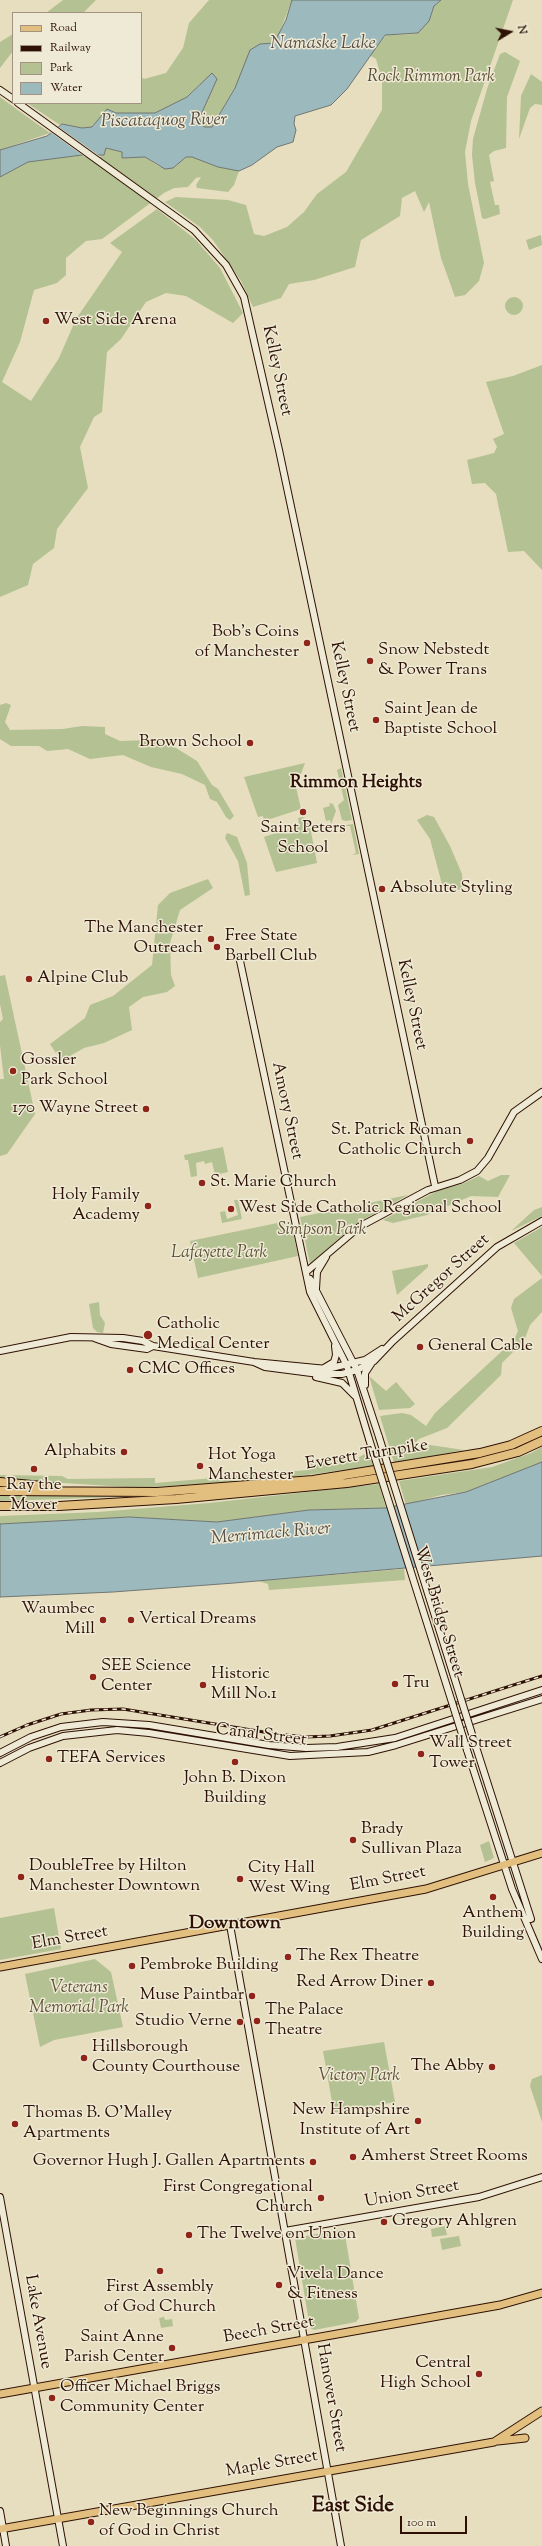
<!DOCTYPE html>
<meta charset="utf-8">
<style>
body{margin:0}
#map{position:relative;width:542px;height:2546px;overflow:hidden;background:#e6debe;font-family:"Sorts Mill Goudy",serif}
canvas{display:block}
.legend{position:absolute;left:12px;top:12px;width:130px;height:92px;box-sizing:border-box;background:#efead5;border:1px solid #a29381;margin:0;padding:5px 7px;list-style:none;font-size:12px;color:#2e1104}
.legend li{display:flex;align-items:center;gap:8px;height:20px}
.legend b{width:20px;border:1px solid #a29381}
.north{position:absolute;left:490px;top:12px;width:40px;height:40px;-webkit-text-stroke:3px #efead5;paint-order:stroke;rotate:80deg;font-size:11px;font-weight:700;line-height:16px;text-align:center;color:#2e1104}
.north::after{content:'';display:block;margin:auto;width:14px;height:18px;background:#2e1104;clip-path:polygon(50% 0,100% 100%,50% 72%,0 100%)}
.scale{position:absolute;left:400px;top:2516px;width:67px;height:18px;box-sizing:border-box;border:2px solid #2e1104;border-top:0;padding-left:5px;font-size:12px;line-height:14px;white-space:nowrap;color:#2e1104;-webkit-text-stroke:3px #efead5;paint-order:stroke}
</style>
<div id="map">
<canvas width="542" height="2546"></canvas>
<ul class="legend">
<li><b style="height:5px;background:#e3bf7f"></b>Road</li>
<li><b style="height:5px;background:#2e1104"></b>Railway</li>
<li><b style="height:11px;background:#b4c192"></b>Park</li>
<li><b style="height:11px;background:#9cb9bd"></b>Water</li>
</ul>
<div class="north">N</div>
<div class="scale">100 m</div>
</div>
<script>
const ctx = document.querySelector('canvas').getContext('2d');
ctx.lineJoin = 'round';
function fillPath(path, color) { ctx.fillStyle = color; ctx.fill(path, 'evenodd'); }
const poly = rows => new Path2D(rows.map(r => 'M' + r).join(''));
function strokePath(path, color, width, dash) { ctx.strokeStyle = color; ctx.lineWidth = width; ctx.lineCap = dash ? 'butt' : 'round'; ctx.setLineDash(dash || []); ctx.stroke(path); }
function drawText(font, color, halo, rows, align = 'center') {
  ctx.font = font + ' "Sorts Mill Goudy",serif'; ctx.lineWidth = 3; ctx.setLineDash([]); ctx.textBaseline = 'middle'; ctx.strokeStyle = halo; ctx.fillStyle = color; for (const [text, x, y, turn = 0] of rows) {
    ctx.save(); ctx.translate(x, y); ctx.rotate((+turn || 0) * Math.PI / 180); ctx.textAlign = isNaN(turn) ? turn : align; if (halo) ctx.strokeText(text, 0, 0); ctx.fillText(text, 0, 0); ctx.restore();
  }
}
const green = poly([
 [63,0,96,0,83,13,46,13],
 [209,0,292,0,279,34,274,43,260,44,212,127,203,127,199,119,206,101,200,84,187,97,155,113,116,113,107,109,92,127,87,129,62,124,60,125,27,103,141,103,141,77,144,79,166,73,183,48,189,23],
 [441,0,513,0,471,121,465,152,468,184,484,263,479,281,465,295,455,297,441,258,429,202,424,212,415,191,402,198,400,216,361,240,355,267,314,280,289,284,281,298,253,307,241,281,213,240,200,227,165,202,176,197,228,200,246,205,254,234,264,236,287,227,304,212,317,194,346,172,382,110,382,79,376,59,369,55,386,35,416,34,431,16,434,6],
 [13,34,13,51,0,68,0,42],
 [505,52,520,61,507,97,506,148,494,151,489,155,494,181,490,182,495,205,499,205,500,214,485,219,482,218,475,183,472,155,473,139,487,89,500,54],
 [531,74,542,82,542,105,535,104,530,108,519,139,521,96],
 [0,97,19,111,50,133,0,150],
 [105,148,122,152,122,158,145,157,158,166,173,168,186,157,192,157,218,167,239,171,234,185,228,192,197,188,196,185,201,177,196,178,188,187,174,188,164,193,102,239,86,241,66,258,66,275,57,283,34,290,20,342,2,382,31,401,59,358,76,319,122,252,110,243,157,209,196,240,220,268,243,313,233,323,186,296,166,293,146,302,121,339,107,352,102,412,94,417,80,447,88,488,57,529,54,548,33,564,28,585,0,597,0,177,28,162,82,155],
 [541,235,542,245,529,250,526,240],
 '505 306a9 9 0 1 1 18 0a9 9 0 1 1-18 0Z',
 [542,365,542,570,524,551,508,552,496,494,485,483,472,484,467,460,494,453,497,447,493,439,504,434,486,382,513,376],
 [6,703,11,705,5,722,10,730,63,729,82,726,105,727,105,734,120,741,148,740,176,748,197,761,212,785,218,789,234,816,230,820,226,817,217,802,210,799,205,785,182,774,151,767,123,755,90,759,68,749,47,751,39,746,11,746,0,739,0,705],
 [305,763,296,787,301,809,264,821,263,816,258,817,244,777],
 [341,768,352,820,346,821,342,820,338,805,344,800,337,770],
 [329,803,333,804,336,811,331,824,330,820,326,821,323,808,330,806],
 [427,815,434,817,450,846,462,874,463,889,451,891,443,888,430,839,417,820],
 [303,817,309,821,317,863,276,872,264,837,299,825,298,818],
 [353,824,359,854,352,855,356,853,350,826,340,826],
 [227,833,237,837,247,863,250,895,245,896,238,861,225,838],
 [208,879,213,888,180,910,170,943,171,975,175,986,167,992,143,997,129,1007,132,1030,104,1043,84,1048,61,1061,50,1044,85,1018,90,1005,113,996,152,965,158,905,170,893],
 [5,975,35,1114,7,1154,0,1156,0,1079,4,1079,0,1045,0,1022,3,1019,0,1004,0,976],
 [223,1147,228,1172,215,1175,212,1162,205,1164,204,1161,196,1163,197,1176,191,1177,188,1160,185,1160,184,1155],
 [501,1175,510,1175,498,1197,471,1196,427,1215,393,1223,383,1220,439,1190,462,1184,479,1176,488,1181],
 [408,1195,354,1225,310,1264,300,1217],
 [234,1200,238,1200,242,1219,222,1223,220,1212,225,1211,227,1219,238,1215],
 [542,1207,542,1216,511,1231,534,1210],
 [287,1221,291,1223,298,1256,198,1278,190,1241],
 [542,1227,542,1276,514,1243],
 [428,1264,428,1267,397,1295,392,1271],
 [542,1278,542,1312,530,1325,524,1341,502,1363,501,1375,447,1428,419,1439,405,1453,430,1445,464,1450,394,1463,380,1416,402,1413,411,1415,426,1426,435,1413,514,1340,518,1331,511,1308,514,1299],
 [99,1302,100,1315,105,1323,103,1333,97,1332,93,1328,89,1304],
 [369,1376,386,1391,396,1382,415,1404,410,1408,379,1410],
 [367,1446,373,1466,292,1477,143,1488,0,1479,0,1475,62,1476,68,1479,155,1478,155,1483,308,1470,307,1463,349,1459,350,1463,366,1453],
 [542,1447,542,1462,540,1464,466,1492,441,1495,406,1505,399,1481,492,1467,531,1453],
 [379,1484,386,1508,309,1510,217,1522,129,1517,0,1524,0,1516,98,1512,209,1503],
 [0,1495,148,1496,0,1501],
 [404,1569,405,1580,269,1590,268,1584,258,1581],
 [489,1841,494,1858,485,1862,480,1845],
 [54,1908,61,1949,0,1960,0,1918],
 [95,1959,111,1972,123,2027,54,2040,40,2047,25,1974],
 [384,2042,395,2102,334,2113,323,2051],
 [542,2075,542,2122,530,2086,532,2079],
 [445,2226,447,2235,432,2237,431,2229],
 [344,2229,359,2318,356,2322,314,2330,310,2328,295,2238],
 [459,2236,461,2246,442,2250,440,2239],
 [164,2317,165,2320,172,2319,173,2326,161,2328,159,2318]
]);
const water = poly([
 [292,0,441,0,434,6,429,21,418,33,385,35,347,89,331,105,295,116,294,124,296,130,293,142,277,147,252,165,239,171,218,167,192,157,186,157,173,168,165,169,145,157,122,158,122,152,106,148,104,155,82,155,28,162,0,177,0,150,47,136,62,124,82,128,92,127,107,109,116,113,155,113,187,97,212,73,217,79,199,119,204,127,212,127,235,88,250,50,260,44,274,43,286,20,292,0],
 [542,1462,542,1556,234,1583,113,1592,0,1597,0,1524,129,1517,217,1522,309,1510,385,1508,466,1492,542,1462]
]);
const pier = poly([
 [56,125,101,157,85,157,49,131]
]);
const secondary = poly([
 [0,90,13,99],
 [18,103,194,230,226,265,244,297,279,450,435,1186],
 [239,956,310,1292,347,1366,369,1439],
 [306,1272,359,1227,428,1190,460,1180,477,1171,488,1158,514,1112,542,1092],
 [310,1279,357,1370,379,1437],
 [316,1289,317,1272,326,1257],
 [94,1338,111,1344,147,1349,153,1346,254,1362,327,1369,365,1360,382,1349],
 [0,1351,71,1337,123,1338,143,1341,153,1346],
 [254,1362,265,1367,319,1374,342,1374,357,1370,374,1361,393,1341,497,1247,542,1221],
 [324,1368,334,1362,336,1355,335,1346],
 [316,1377,342,1383,355,1396],
 [365,1385,365,1373,371,1364],
 [476,1747,531,1919],
 [467,1750,512,1889,542,1959],
 [0,1753,31,1737,61,1727,103,1722,149,1725,269,1745,306,1748,337,1747,395,1738,542,1690],
 [0,1763,29,1748,63,1736,117,1730,149,1733,290,1756,368,1752,396,1745,542,1699],
 [230,1925,341,2546],
 [0,2197,63,2546],
 [285,2231,479,2197,542,2177],
 [0,2511,6,2546]
]);
const primary = poly([
 [0,1967,426,1889,542,1853],
 [0,2394,500,2305,542,2293],
 [498,2441,525,2438],
 [0,2529,494,2442,542,2411]
]);
const highway = poly([
 [0,1482,52,1487],
 [0,1491,157,1492,313,1480,480,1453,511,1445,542,1431],
 [0,1506,59,1506,176,1499,347,1483,472,1464,518,1452,542,1441]
]);
const rail = poly([
 [0,1737,27,1725,61,1714,91,1710,123,1709,276,1734,306,1737,330,1736,372,1730,542,1676]
]);
const secondaryBridge = poly([
 [379,1437,476,1747],
 [369,1439,467,1750]
]);
const markers = [
 [46,321,4,"#8f2418"],
 [307,643,4,"#8f2418"],
 [370,661,4,"#8f2418"],
 [376,720,4,"#8f2418"],
 [250,743,4,"#8f2418"],
 [303,812,4,"#8f2418"],
 [382,889,4,"#8f2418"],
 [211,939,4,"#8f2418"],
 [217,947,4,"#8f2418"],
 [29,979,4,"#8f2418"],
 [13,1071,4,"#8f2418"],
 [146,1109,4,"#8f2418"],
 [470,1141,4,"#8f2418"],
 [202,1183,4,"#8f2418"],
 [148,1206,4,"#8f2418"],
 [231,1209,4,"#8f2418"],
 [148,1335,5,"#8f2418"],
 [420,1347,4,"#8f2418"],
 [130,1370,4,"#8f2418"],
 [124,1452,4,"#8f2418"],
 [200,1466,4,"#8f2418"],
 [34,1469,4,"#8f2418"],
 [103,1620,4,"#8f2418"],
 [131,1620,4,"#8f2418"],
 [93,1677,4,"#8f2418"],
 [395,1684,4,"#8f2418"],
 [203,1685,4,"#8f2418"],
 [421,1754,4,"#8f2418"],
 [49,1759,4,"#8f2418"],
 [235,1762,4,"#8f2418"],
 [353,1840,4,"#8f2418"],
 [21,1877,4,"#8f2418"],
 [240,1879,4,"#8f2418"],
 [493,1897,4,"#8f2418"],
 [288,1957,4,"#8f2418"],
 [132,1966,4,"#8f2418"],
 [431,1983,4,"#8f2418"],
 [252,1996,4,"#8f2418"],
 [257,2021,4,"#8f2418"],
 [240,2022,4,"#8f2418"],
 [84,2058,4,"#8f2418"],
 [492,2067,4,"#8f2418"],
 [418,2121,4,"#8f2418"],
 [15,2124,4,"#8f2418"],
 [353,2157,4,"#8f2418"],
 [313,2162,4,"#8f2418"],
 [321,2198,4,"#8f2418"],
 [384,2222,4,"#8f2418"],
 [189,2235,4,"#8f2418"],
 [160,2271,4,"#8f2418"],
 [279,2285,4,"#8f2418"],
 [172,2348,4,"#8f2418"],
 [479,2374,4,"#8f2418"],
 [52,2398,4,"#8f2418"],
 [91,2522,4,"#8f2418"]
];
const parkNames = [
 ["Rock Rimmon Park",431,78],
 ["Simpson Park",322,1231],
 ["Lafayette Park",219,1254],
 ["Veterans",79,1989],
 ["Memorial Park",79,2009],
 ["Victory Park",359,2077]
];
const poiNames = [
 ["West Side Arena",54,321],
 ["Bob's Coins",299,633,"right"],
 ["of Manchester",299,653,"right"],
 ["Snow Nebstedt",378,651],
 ["& Power Trans",378,671],
 ["Saint Jean de",384,710],
 ["Baptiste School",384,730],
 ["Brown School",242,743,"right"],
 ["Saint Peters",303,829,"center"],
 ["School",303,849,"center"],
 ["Absolute Styling",390,889],
 ["The Manchester",203,929,"right"],
 ["Outreach",203,949,"right"],
 ["Free State",225,937],
 ["Barbell Club",225,957],
 ["Alpine Club",37,979],
 ["Gossler",21,1061],
 ["Park School",21,1081],
 ["170 Wayne Street",138,1109,"right"],
 ["St. Patrick Roman",462,1131,"right"],
 ["Catholic Church",462,1151,"right"],
 ["St. Marie Church",210,1183],
 ["Holy Family",140,1196,"right"],
 ["Academy",140,1216,"right"],
 ["West Side Catholic Regional School",239,1209],
 ["Catholic",157,1325],
 ["Medical Center",157,1345],
 ["General Cable",428,1347],
 ["CMC Offices",138,1370],
 ["Alphabits",116,1452,"right"],
 ["Hot Yoga",208,1456],
 ["Manchester",208,1476],
 ["Ray the",34,1486,"center"],
 ["Mover",34,1506,"center"],
 ["Waumbec",95,1610,"right"],
 ["Mill",95,1630,"right"],
 ["Vertical Dreams",139,1620],
 ["SEE Science",101,1667],
 ["Center",101,1687],
 ["Historic",211,1675],
 ["Mill No.1",211,1695],
 ["Tru",403,1684],
 ["Wall Street",429,1744],
 ["Tower",429,1764],
 ["TEFA Services",57,1759],
 ["John B. Dixon",235,1779,"center"],
 ["Building",235,1799,"center"],
 ["Brady",361,1830],
 ["Sullivan Plaza",361,1850],
 ["DoubleTree by Hilton",29,1867],
 ["Manchester Downtown",29,1887],
 ["City Hall",248,1869],
 ["West Wing",248,1889],
 ["Anthem",493,1914,"center"],
 ["Building",493,1934,"center"],
 ["The Rex Theatre",296,1957],
 ["Pembroke Building",140,1966],
 ["Red Arrow Diner",423,1983,"right"],
 ["Muse Paintbar",244,1996,"right"],
 ["The Palace",265,2011],
 ["Theatre",265,2031],
 ["Studio Verne",232,2022,"right"],
 ["Hillsborough",92,2048],
 ["County Courthouse",92,2068],
 ["The Abby",484,2067,"right"],
 ["New Hampshire",410,2111,"right"],
 ["Institute of Art",410,2131,"right"],
 ["Thomas B. O’Malley",23,2114],
 ["Apartments",23,2134],
 ["Amherst Street Rooms",361,2157],
 ["Governor Hugh J. Gallen Apartments",305,2162,"right"],
 ["First Congregational",313,2188,"right"],
 ["Church",313,2208,"right"],
 ["Gregory Ahlgren",392,2222],
 ["The Twelve on Union",197,2235],
 ["Vivela Dance",287,2275],
 ["& Fitness",287,2295],
 ["First Assembly",160,2288,"center"],
 ["of God Church",160,2308,"center"],
 ["Saint Anne",164,2338,"right"],
 ["Parish Center",164,2358,"right"],
 ["Central",471,2364,"right"],
 ["High School",471,2384,"right"],
 ["Officer Michael Briggs",60,2388],
 ["Community Center",60,2408],
 ["New Beginnings Church",99,2512],
 ["of God in Christ",99,2532]
];
const streetNames = [
 ["Kelley Street",276,371,78],
 ["Kelley Street",344,687,78],
 ["Kelley Street",411,1005,78],
 ["Amory Street",286,1111,78],
 ["McGregor Street",442,1279,-42],
 ["Everett Turnpike",367,1456,-9],
 ["West Bridge Street",438,1612,73],
 ["Canal Street",261,1736,7],
 ["Elm Street",388,1880,-11],
 ["Elm Street",70,1939,-10],
 ["Union Street",412,2195,-10],
 ["Lake Avenue",37,2322,80],
 ["Beech Street",269,2331,-10],
 ["Hanover Street",330,2398,80],
 ["Maple Street",272,2465,-10]
];
const waterNames = [
 ["Namaske Lake",323,45],
 ["Piscataquog River",164,122,-1],
 ["Merrimack River",271,1535,-5]
];
const neighbourhoodNames = [
 ["Rimmon Heights",356,784]
];
const quarterNames = [
 ["Downtown",235,1925]
];
const districtNames = [
 ["East Side",353,2507]
];
fillPath(green, '#b4c192');
fillPath(water, '#9cb9bd');
strokePath(water, '#707673', 1);
fillPath(pier, '#e6debe');
strokePath(secondary, '#2e1104', 8);
strokePath(primary, '#2e1104', 9);
strokePath(highway, '#2e1104', 10);
strokePath(secondary, '#efead5', 6);
strokePath(primary, '#e3bf7f', 7);
strokePath(highway, '#e3bf7f', 8);
strokePath(rail, '#2e1104', 3);
strokePath(rail, '#efead5', 1.5, [4.5]);
strokePath(secondaryBridge, '#2e1104', 8, []);
strokePath(secondaryBridge, '#efead5', 6);
for (const [x, y, r, color] of markers) { const dot = new Path2D(); dot.arc(x, y, r, 0, 2 * Math.PI); ctx.fillStyle = color; ctx.fill(dot); strokePath(dot, '#efead5', 1.5); }
drawText('italic 17px', '#5d4f36', '#efead5', parkNames);
drawText('17px', '#2e1104', '#efead5', poiNames, 'left');
drawText('17px', '#2e1104', '#efead5', streetNames);
drawText('italic 18px', '#544c45', '#efead5', waterNames);
drawText('bold 18px', '#2e1104', '#efead5', neighbourhoodNames);
drawText('bold 19px', '#2e1104', '#efead5', quarterNames);
drawText('bold 21px', '#2e1104', '#efead5', districtNames);
</script>
